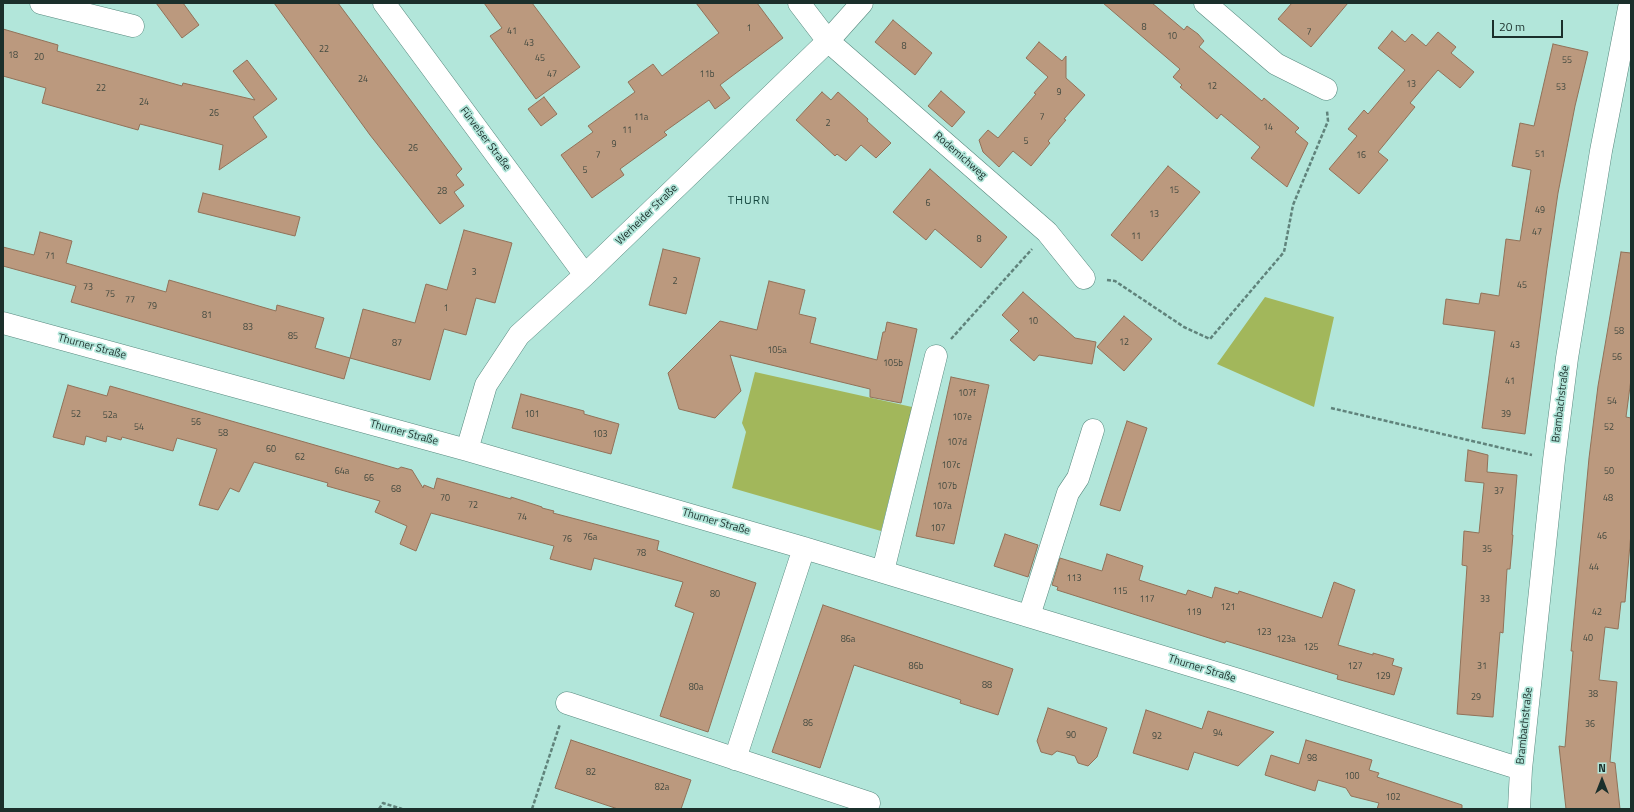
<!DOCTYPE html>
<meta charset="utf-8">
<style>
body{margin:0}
#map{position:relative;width:1634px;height:812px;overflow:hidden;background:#b2e6da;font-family:"Titillium Web",sans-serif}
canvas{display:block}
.frame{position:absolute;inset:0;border:4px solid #1b2f2b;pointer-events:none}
.north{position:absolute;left:1582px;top:760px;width:40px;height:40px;-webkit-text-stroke:3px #b2e6da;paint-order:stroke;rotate:0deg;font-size:11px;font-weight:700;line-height:16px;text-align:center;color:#1b2f2b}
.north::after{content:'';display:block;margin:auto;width:14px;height:18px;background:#1b2f2b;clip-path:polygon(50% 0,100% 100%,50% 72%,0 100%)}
.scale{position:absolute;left:1492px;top:20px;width:71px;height:18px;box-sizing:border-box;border:2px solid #1b2f2b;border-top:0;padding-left:5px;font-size:12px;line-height:14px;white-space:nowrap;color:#1b2f2b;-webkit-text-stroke:3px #b2e6da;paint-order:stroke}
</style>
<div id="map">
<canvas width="1634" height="812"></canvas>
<div class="frame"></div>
<div class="north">N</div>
<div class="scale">20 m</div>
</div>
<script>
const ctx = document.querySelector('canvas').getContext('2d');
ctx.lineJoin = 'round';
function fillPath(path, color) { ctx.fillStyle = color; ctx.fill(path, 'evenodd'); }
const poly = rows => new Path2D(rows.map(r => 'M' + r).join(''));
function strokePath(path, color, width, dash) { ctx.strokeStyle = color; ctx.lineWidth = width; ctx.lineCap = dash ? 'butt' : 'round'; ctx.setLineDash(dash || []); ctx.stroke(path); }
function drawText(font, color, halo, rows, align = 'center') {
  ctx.font = font + ' "Titillium Web",sans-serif'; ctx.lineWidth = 3.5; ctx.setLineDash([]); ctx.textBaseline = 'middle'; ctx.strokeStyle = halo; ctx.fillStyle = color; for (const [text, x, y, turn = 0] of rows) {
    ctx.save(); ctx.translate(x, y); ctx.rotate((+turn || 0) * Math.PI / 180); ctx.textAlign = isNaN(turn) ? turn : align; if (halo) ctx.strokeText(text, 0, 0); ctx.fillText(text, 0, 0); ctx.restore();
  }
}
const green = poly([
 [1265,297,1334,317,1314,407,1217,364],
 [755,372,912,407,881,531,732,488,746,432,742,423]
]);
const building = poly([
 [156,3,183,3,199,25,182,38,156,3],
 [274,3,338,3,462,169,456,175,464,185,454,192,464,206,440,224,370,135,274,3],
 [484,3,532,3,580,67,536,99,490,36,502,28,484,3],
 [696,3,757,3,783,38,720,85,730,98,715,109,709,100,664,132,667,135,620,169,624,175,592,198,561,155,593,132,588,126,635,92,628,82,653,64,662,76,719,33,696,3],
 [1103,3,1152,3,1184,30,1187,26,1198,34,1204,41,1199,47,1262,101,1264,98,1299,128,1295,132,1308,143,1287,187,1251,158,1260,147,1221,114,1217,119,1180,87,1182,85,1173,77,1180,69,1103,3],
 [1292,3,1348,3,1311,47,1278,19,1292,3],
 [893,20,932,53,915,75,875,42,893,20],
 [3,29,58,45,57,51,182,86,183,83,255,100,233,71,247,60,277,99,253,117,267,137,219,170,223,145,140,124,138,130,42,103,46,88,3,76,3,29],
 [1392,31,1405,42,1412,34,1426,46,1438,32,1456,47,1451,53,1474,72,1460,88,1438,70,1410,103,1415,107,1378,152,1388,160,1359,194,1329,169,1357,136,1348,129,1364,110,1368,114,1405,70,1378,48,1392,31],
 [1039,42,1062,61,1066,56,1066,78,1085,95,1064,119,1066,120,1048,141,1050,143,1031,166,1013,151,999,167,983,152,979,140,988,130,998,138,1036,94,1034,93,1048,77,1026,58,1039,42],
 [1553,44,1588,52,1575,106,1558,193,1547,268,1525,434,1482,428,1495,331,1443,324,1446,299,1479,304,1481,293,1499,296,1506,239,1520,241,1531,170,1512,166,1520,123,1534,126,1553,44],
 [941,91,965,112,952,127,928,106,941,91],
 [822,92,831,100,838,92,868,119,867,121,891,143,876,158,861,145,846,161,837,154,835,156,796,120,822,92],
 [544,97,557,114,541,126,528,109,544,97],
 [1168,166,1200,192,1142,261,1111,235,1168,166],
 [930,169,1007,237,981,268,935,229,926,240,893,212,930,169],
 [203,193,300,217,295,236,198,212,203,193],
 [464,230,512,243,495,303,476,298,466,335,444,329,430,380,350,358,363,309,415,323,426,284,447,290,464,230],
 [40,232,72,241,66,263,166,292,169,280,276,311,277,305,324,318,315,348,350,358,344,379,71,302,76,286,3,266,3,247,34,255,40,232],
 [663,249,700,258,686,314,649,305,663,249],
 [1621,252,1631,253,1631,379,1626,417,1631,418,1631,533,1625,602,1621,602,1618,629,1605,627,1599,680,1617,682,1610,762,1615,763,1620,809,1566,809,1559,746,1565,747,1573,651,1571,651,1589,458,1598,386,1621,252],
 [769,281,805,290,799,314,816,318,810,343,877,360,883,332,885,332,887,322,917,329,901,403,870,397,870,389,730,355,741,391,715,418,679,409,668,373,720,321,757,330,769,281],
 [1023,292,1075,338,1096,342,1092,364,1039,355,1034,361,1010,340,1019,331,1002,315,1023,292],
 [1124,316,1152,339,1124,371,1097,347,1124,316],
 [951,377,989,385,954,544,916,536,951,377],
 [68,385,107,396,110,386,398,469,401,467,412,470,423,488,424,485,434,489,437,478,511,499,511,497,542,507,542,508,554,511,553,513,659,541,657,550,756,583,708,732,660,716,694,613,675,606,683,582,594,558,591,570,550,559,554,546,431,513,416,551,400,544,407,526,375,512,380,501,327,486,328,483,254,462,239,492,230,488,218,510,199,505,217,449,177,438,173,451,122,437,121,440,107,436,106,442,86,436,84,445,53,437,68,385],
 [521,394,584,411,584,414,619,424,611,454,512,428,521,394],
 [1127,421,1147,428,1120,511,1100,505,1127,421],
 [1468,450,1488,455,1487,472,1517,475,1512,535,1513,535,1510,569,1507,569,1503,633,1500,632,1493,717,1457,714,1467,566,1462,565,1464,531,1479,533,1484,483,1465,481,1468,450],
 [1005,534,1038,545,1028,577,994,566,1005,534],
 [1107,554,1143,566,1139,580,1186,595,1188,590,1212,598,1215,587,1238,594,1239,591,1322,618,1334,582,1355,590,1338,645,1373,655,1373,653,1394,659,1392,665,1402,668,1394,695,1337,679,1338,675,1226,641,1225,643,1057,590,1058,587,1052,585,1060,558,1102,571,1107,554],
 [823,605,1013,669,998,715,960,703,961,700,854,665,820,768,772,752,823,605],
 [1048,708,1107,728,1097,757,1088,766,1078,763,1075,756,1057,751,1052,755,1041,752,1037,741,1048,708],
 [1146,710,1202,729,1208,711,1274,732,1238,766,1194,752,1188,770,1133,753,1146,710],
 [571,740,691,780,681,809,618,809,555,788,571,740],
 [1306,740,1372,760,1369,770,1379,773,1377,777,1462,805,1462,809,1377,809,1379,803,1351,796,1346,788,1318,780,1315,791,1265,775,1271,755,1299,764,1306,740]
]);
const path = poly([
 [1107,280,1115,281,1184,327,1210,339,1284,252,1293,205,1328,121,1327,111],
 [951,339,1032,249],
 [1331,408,1532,455],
 [379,809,383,803,402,809],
 [532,809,560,724]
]);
const minor = poly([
 [41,3,133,26],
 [384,3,585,275],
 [799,3,828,41,1047,232,1084,278],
 [1205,3,1276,64,1326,89],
 [3,323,467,450,804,548,1239,680,1521,769],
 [467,450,486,385,519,335,585,275,828,41,862,3],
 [883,571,936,356],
 [1029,616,1068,493,1078,478,1093,430],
 [567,703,869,803],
 [735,759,804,548],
 [1519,809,1521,769,1554,460,1567,358,1601,151,1630,3]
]);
const numberNames = [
 ["8",1144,28],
 ["1",749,29],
 ["41",512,32],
 ["7",1309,33],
 ["10",1172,37],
 ["43",529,44],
 ["8",904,47],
 ["22",324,50],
 ["18",13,56],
 ["20",39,58],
 ["45",540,59],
 ["55",1567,61],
 ["47",552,75],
 ["11b",707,75],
 ["24",363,80],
 ["13",1411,85],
 ["12",1212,87],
 ["53",1561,88],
 ["22",101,89],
 ["9",1059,93],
 ["24",144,103],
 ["26",214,114],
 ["11a",641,118],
 ["7",1042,118],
 ["2",828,124],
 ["14",1268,128],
 ["11",627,131],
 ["5",1026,142],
 ["9",614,145],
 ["26",413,149],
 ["51",1540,155],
 ["7",598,156],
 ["16",1361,156],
 ["5",585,171],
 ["15",1174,191],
 ["28",442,192],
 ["6",928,204],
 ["49",1540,211],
 ["13",1154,215],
 ["47",1537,233],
 ["11",1136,237],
 ["8",979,240],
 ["71",50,257],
 ["3",474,273],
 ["2",675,282],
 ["45",1522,286],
 ["73",88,288],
 ["75",110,295],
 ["77",130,301],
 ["79",152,307],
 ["1",446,309],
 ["81",207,316],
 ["10",1033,322],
 ["83",248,328],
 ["58",1619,332],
 ["85",293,337],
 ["12",1124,343],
 ["87",397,344],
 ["43",1515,346],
 ["105a",777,351],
 ["56",1617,358],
 ["105b",893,364],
 ["41",1510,382],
 ["107f",967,394],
 ["54",1612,402],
 ["52",76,415],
 ["101",532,415],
 ["39",1506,415],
 ["52a",110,416],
 ["107e",962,418],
 ["56",196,423],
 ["54",139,428],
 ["52",1609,428],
 ["58",223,434],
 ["103",600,435],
 ["107d",957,443],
 ["60",271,450],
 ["62",300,458],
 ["107c",951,466],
 ["64a",342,472],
 ["50",1609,472],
 ["66",369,479],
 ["107b",947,487],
 ["68",396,490],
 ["37",1499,492],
 ["70",445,499],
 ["48",1608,499],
 ["72",473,506],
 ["107a",942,507],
 ["74",522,518],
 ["107",938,529],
 ["46",1602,537],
 ["76a",590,538],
 ["76",567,540],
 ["35",1487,550],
 ["78",641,554],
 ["44",1594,568],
 ["113",1074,579],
 ["115",1120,592],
 ["80",715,595],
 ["117",1147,600],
 ["33",1485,600],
 ["121",1228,608],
 ["119",1194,613],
 ["42",1597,613],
 ["123",1264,633],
 ["40",1588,639],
 ["86a",848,640],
 ["123a",1286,640],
 ["125",1311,648],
 ["86b",916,667],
 ["127",1355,667],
 ["31",1482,667],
 ["129",1383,677],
 ["88",987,686],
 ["80a",696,688],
 ["38",1593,695],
 ["29",1476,698],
 ["86",808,724],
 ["36",1590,725],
 ["94",1218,734],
 ["90",1071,736],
 ["92",1157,737],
 ["98",1312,759],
 ["82",591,773],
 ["100",1352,777],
 ["82a",662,788],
 ["102",1393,798]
];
const streetNames = [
 ["Fürvelser Straße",485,139,53],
 ["Rodemichweg",960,156,41],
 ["Werheider Straße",647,215,-44],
 ["Thurner Straße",92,347,15],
 ["Brambachstraße",1561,404,-83],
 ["Thurner Straße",404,433,15],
 ["Thurner Straße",716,522,16],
 ["Thurner Straße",1202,669,17],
 ["Brambachstraße",1525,726,-84]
];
const neighbourhoodNames = [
 ["THURN",749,201]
];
fillPath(green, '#a2b75b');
fillPath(building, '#bb997e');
strokePath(building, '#917158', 1);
strokePath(minor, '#58897f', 23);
strokePath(path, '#60837b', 2.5, [4, 2]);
strokePath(minor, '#fff', 22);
drawText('9px', '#434a40', null, numberNames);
drawText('11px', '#1b2f2b', '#b2e6da', streetNames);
ctx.letterSpacing = '1px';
drawText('12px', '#15473f', '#b2e6da', neighbourhoodNames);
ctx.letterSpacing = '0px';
</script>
